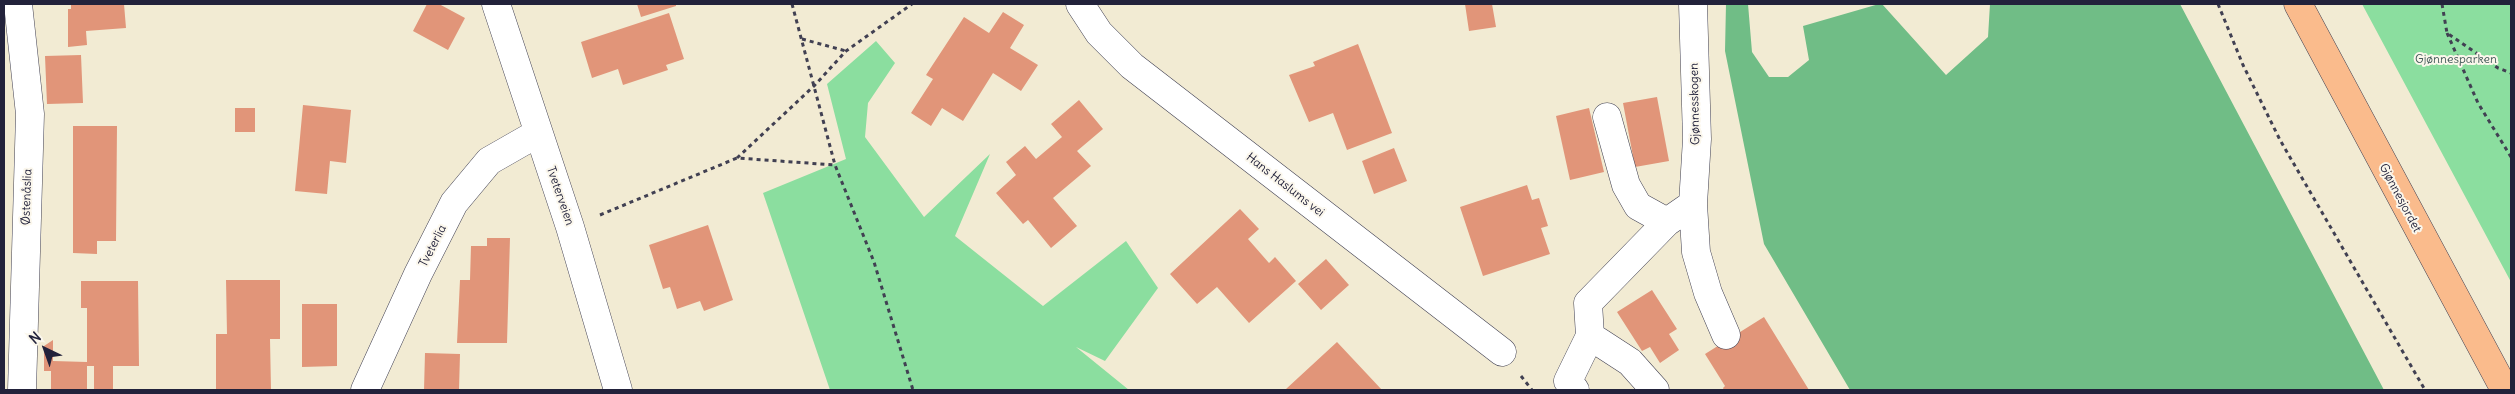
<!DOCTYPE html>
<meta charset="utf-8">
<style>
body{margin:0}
#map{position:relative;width:2515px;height:394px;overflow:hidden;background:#f2ebd3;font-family:Delius,sans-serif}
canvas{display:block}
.frame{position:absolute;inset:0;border:5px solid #22223b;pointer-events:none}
.north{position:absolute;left:20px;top:324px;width:50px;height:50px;-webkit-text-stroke:4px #fbf7ec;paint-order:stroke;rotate:318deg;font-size:14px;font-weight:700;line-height:20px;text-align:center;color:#22223b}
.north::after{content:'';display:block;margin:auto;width:18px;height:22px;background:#22223b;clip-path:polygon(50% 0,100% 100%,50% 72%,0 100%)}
</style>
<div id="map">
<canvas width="2515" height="394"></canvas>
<div class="frame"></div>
<div class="north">N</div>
</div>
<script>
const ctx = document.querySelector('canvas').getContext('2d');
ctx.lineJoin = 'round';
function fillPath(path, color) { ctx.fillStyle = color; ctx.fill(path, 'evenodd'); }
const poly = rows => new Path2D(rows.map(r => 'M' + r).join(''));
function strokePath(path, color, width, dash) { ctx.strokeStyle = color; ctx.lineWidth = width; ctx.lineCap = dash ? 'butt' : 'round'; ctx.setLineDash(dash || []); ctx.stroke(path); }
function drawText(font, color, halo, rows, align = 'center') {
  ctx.font = font + ' Delius,sans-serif'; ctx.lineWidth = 4; ctx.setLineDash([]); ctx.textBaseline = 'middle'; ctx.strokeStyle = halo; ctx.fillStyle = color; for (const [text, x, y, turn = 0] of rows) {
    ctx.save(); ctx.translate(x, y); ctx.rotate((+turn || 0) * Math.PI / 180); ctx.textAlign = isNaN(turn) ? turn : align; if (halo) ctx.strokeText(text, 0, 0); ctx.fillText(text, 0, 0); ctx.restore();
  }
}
const green = poly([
 [2362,4,2511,4,2511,282],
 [876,41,895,63,868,103,865,137,924,217,990,154,955,236,1043,306,1126,241,1158,288,1105,361,1076,347,1129,390,830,390,763,193,846,159,827,84]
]);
const forest = poly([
 [1726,4,1748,4,1752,52,1769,77,1788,77,1809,60,1803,26,1879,4,1882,4,1946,75,1988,37,1990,4,2180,4,2384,390,1850,390,1764,244,1725,51]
]);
const building = poly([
 [71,4,124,4,126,28,86,31,87,45,68,47,68,9,71,9],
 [427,4,439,4,465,18,448,50,413,31],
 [637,4,676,4,676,6,641,17],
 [1465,4,1492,4,1496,27,1469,31],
 [1003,12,1024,25,1010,48,1038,65,1021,91,993,73,963,121,942,108,931,126,911,113,933,79,926,75,964,17,989,33],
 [669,13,684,59,666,65,668,70,623,85,618,69,592,78,581,42],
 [1358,44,1392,133,1347,150,1333,113,1309,122,1289,75,1315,66,1313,62],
 [81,55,83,103,47,104,45,56],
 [1657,97,1669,161,1635,167,1623,103],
 [1079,100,1103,129,1077,151,1091,166,1053,198,1077,226,1051,248,1028,220,1023,224,996,193,1016,175,1006,162,1025,146,1036,159,1062,137,1051,124],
 [303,105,351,110,346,163,330,161,327,194,295,191],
 [235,108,255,108,255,132,235,132],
 [1589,108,1604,172,1570,180,1556,116],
 [73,126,117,126,116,241,97,241,97,254,73,253],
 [1394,148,1407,181,1374,194,1362,161],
 [1527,185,1532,200,1539,198,1548,226,1541,228,1550,254,1483,276,1460,207],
 [1240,209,1259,229,1248,239,1269,263,1275,257,1296,281,1249,323,1217,287,1197,304,1170,274],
 [708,225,733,300,704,311,700,301,677,309,670,287,663,289,649,245],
 [487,238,510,238,507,343,457,343,460,280,470,280,471,246,487,246],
 [1326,259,1349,285,1321,310,1298,284],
 [226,280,280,280,280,339,270,339,271,390,216,390,216,334,227,334],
 [81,281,138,281,139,366,113,366,113,390,94,390,94,366,87,366,87,390,51,390,51,371,44,371,44,346,53,340,53,361,87,362,87,308,81,308],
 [1652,290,1677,329,1669,334,1679,350,1660,363,1650,347,1642,351,1617,312],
 [302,304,337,304,337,366,302,367],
 [1764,317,1809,390,1724,390,1723,388,1725,386,1705,354],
 [1337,342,1382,390,1287,390,1286,389],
 [425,353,460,354,459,390,424,390]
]);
const path = poly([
 [792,4,835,165,874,262,913,390],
 [2218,4,2243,65,2280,140,2425,390],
 [2442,4,2447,33,2498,68,2511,73],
 [2447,33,2478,103,2511,157],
 [802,39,846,51],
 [737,158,814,86,846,51,912,4],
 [600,215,737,158,835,165],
 [1521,376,1532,390]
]);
const minor = poly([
 [18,4,30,114,22,390],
 [496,4,570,227,618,390],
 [1080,4,1099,33,1132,66,1502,352],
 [1693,4,1697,139,1693,204,1696,252,1708,293,1726,335],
 [1607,117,1626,185,1638,206,1667,222],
 [1590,336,1630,362,1655,390],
 [365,390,418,274,454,203,489,161,538,133],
 [1575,390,1568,381,1590,336,1588,303,1667,222,1693,204]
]);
const major = poly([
 [2298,4,2505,390]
]);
const parkNames = [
 ["Gjønnesparken",2456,60]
];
const streetNames = [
 ["Gjønnesskogen",1695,104,-91],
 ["Hans Haslums vei",1285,185,38],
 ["Tveterveien",560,196,71],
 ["Østenåslia",27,197,-88],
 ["Gjønnesjordet",2400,198,62],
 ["Tveterlia",433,246,-63]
];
fillPath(green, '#8bde9f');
fillPath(forest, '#70bd86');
fillPath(building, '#e19579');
strokePath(minor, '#414052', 29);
strokePath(major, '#414052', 29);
strokePath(path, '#414052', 3, [4, 4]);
strokePath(minor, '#fff', 28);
strokePath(major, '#fabb8c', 28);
drawText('12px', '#425a59', '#fbf7ec', parkNames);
drawText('12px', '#22223b', '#fbf7ec', streetNames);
</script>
